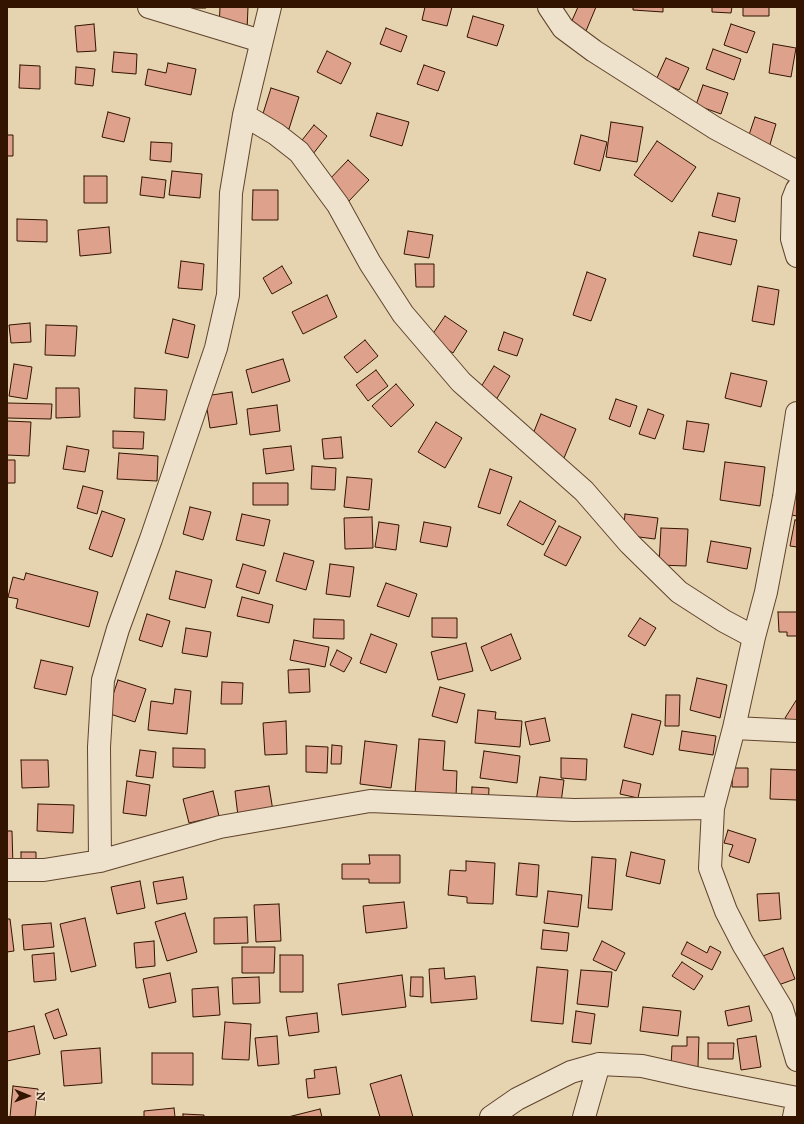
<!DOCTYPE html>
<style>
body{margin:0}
#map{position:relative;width:804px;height:1124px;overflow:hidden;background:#e6d3b0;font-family:"IM FELL Great Primer",serif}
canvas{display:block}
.frame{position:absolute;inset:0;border:8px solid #321400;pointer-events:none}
.north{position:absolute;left:8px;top:1076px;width:40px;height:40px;-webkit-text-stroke:3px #efe2cc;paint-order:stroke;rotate:91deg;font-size:11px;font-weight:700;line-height:16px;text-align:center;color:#321400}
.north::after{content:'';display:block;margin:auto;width:14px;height:18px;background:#321400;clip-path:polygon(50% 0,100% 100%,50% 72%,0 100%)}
</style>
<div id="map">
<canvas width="804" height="1124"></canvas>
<div class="frame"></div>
<div class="north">N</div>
</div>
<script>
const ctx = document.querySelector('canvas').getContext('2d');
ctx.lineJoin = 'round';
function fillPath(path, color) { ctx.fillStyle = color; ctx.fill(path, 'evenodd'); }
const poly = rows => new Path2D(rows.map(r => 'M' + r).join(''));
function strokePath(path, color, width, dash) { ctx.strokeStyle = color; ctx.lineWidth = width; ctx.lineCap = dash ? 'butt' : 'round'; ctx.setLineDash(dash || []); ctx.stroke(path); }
const building = poly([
 [188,7,206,7,206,8,188,8,188,7],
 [220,7,248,7,247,30,219,28,220,7],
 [425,7,452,7,447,26,422,20,425,7],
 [578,7,596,7,586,31,570,25,578,7],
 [633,7,663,7,663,12,633,10,633,7],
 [712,7,732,7,731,13,712,12,712,7],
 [743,7,769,7,769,16,743,16,743,7],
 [473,16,504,25,497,46,467,37,473,16],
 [94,24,96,51,77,52,75,26,94,24],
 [731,24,755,32,747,53,724,45,731,24],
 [386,28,407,36,401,52,380,44,386,28],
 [773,44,796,48,791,77,769,73,773,44],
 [713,49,741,59,734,80,706,69,713,49],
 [327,51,351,63,341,84,317,72,327,51],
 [114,52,137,54,136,74,112,72,114,52],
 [666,58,689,68,679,90,656,80,666,58],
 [168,63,196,69,191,95,145,85,148,69,166,73,168,63],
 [20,65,40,66,40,89,19,88,20,65],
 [424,65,445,72,438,91,417,84,424,65],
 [76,67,95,69,93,86,75,84,76,67],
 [703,85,728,93,721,114,696,105,703,85],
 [271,88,299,97,289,129,261,120,271,88],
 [108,112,130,118,124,142,102,137,108,112],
 [377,113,409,122,402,146,370,136,377,113],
 [755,117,776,124,769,148,747,141,755,117],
 [611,122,643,127,637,162,606,157,611,122],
 [314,125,327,136,313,154,299,144,314,125],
 [7,135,13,135,13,156,7,156,7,135],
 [581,135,607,142,600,171,574,164,581,135],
 [657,141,696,167,672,202,634,175,657,141],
 [151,142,172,143,171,162,150,160,151,142],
 [348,160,369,180,348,202,327,182,348,160],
 [172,171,202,174,200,198,169,195,172,171],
 [84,176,107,176,107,203,84,203,84,176],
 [142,177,166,180,164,198,140,195,142,177],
 [253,190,278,190,278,220,252,220,253,190],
 [718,193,740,198,735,222,712,216,718,193],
 [17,219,47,220,47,242,17,241,17,219],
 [109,227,111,253,80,256,78,230,109,227],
 [408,231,433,235,429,258,404,254,408,231],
 [699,232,737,240,731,265,693,256,699,232],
 [181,261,204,264,202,290,178,288,181,261],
 [415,264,434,264,434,287,416,287,415,264],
 [282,266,292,283,272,294,263,278,282,266],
 [587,272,606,279,591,321,573,315,587,272],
 [758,286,779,290,774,325,752,321,758,286],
 [327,295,337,317,303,334,292,312,327,295],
 [445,316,467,331,453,353,430,338,445,316],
 [173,319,195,325,188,358,165,353,173,319],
 [30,323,31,342,11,343,9,325,30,323],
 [46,325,77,326,75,356,45,355,46,325],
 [504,332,523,339,517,356,498,350,504,332],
 [365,340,378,356,357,373,344,357,365,340],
 [283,359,290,381,252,393,246,370,283,359],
 [14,364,32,367,27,399,9,396,14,364],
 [494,366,510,376,496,400,479,390,494,366],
 [376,370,388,386,368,401,356,385,376,370],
 [731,373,767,381,761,407,725,398,731,373],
 [396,384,414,405,391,427,372,406,396,384],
 [56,388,79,388,80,417,56,418,56,388],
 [135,388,167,390,165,420,134,418,135,388],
 [232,392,237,424,210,428,205,396,232,392],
 [616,399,637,406,630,427,609,419,616,399],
 [7,403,52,404,51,419,7,418,7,403],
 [277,405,280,431,250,435,247,409,277,405],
 [648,409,664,415,655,439,639,434,648,409],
 [541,414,576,429,564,458,529,444,541,414],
 [7,421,31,422,29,456,7,455,7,421],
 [687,421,709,424,704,452,683,449,687,421],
 [436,422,462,438,445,468,418,452,436,422],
 [113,431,144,432,143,449,113,448,113,431],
 [341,437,343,458,324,459,322,439,341,437],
 [67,446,89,450,85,472,63,469,67,446],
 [291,446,294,470,266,474,263,449,291,446],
 [119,453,158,456,157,481,117,479,119,453],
 [7,460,15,460,15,483,7,483,7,460],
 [725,462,765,467,760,506,720,500,725,462],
 [312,466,336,468,335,490,311,489,312,466],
 [490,469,512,477,500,514,478,507,490,469],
 [347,477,372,479,369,510,344,507,347,477],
 [253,483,288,483,288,505,253,505,253,483],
 [83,486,103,491,97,514,77,508,83,486],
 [788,495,797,497,797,516,785,514,788,495],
 [520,501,556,521,543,545,507,525,520,501],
 [190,507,211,512,203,540,183,534,190,507],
 [102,511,125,519,112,557,89,549,102,511],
 [242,514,270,520,264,546,236,540,242,514],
 [625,514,658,518,655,539,623,535,625,514],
 [372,517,373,548,345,549,344,518,372,517],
 [795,520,797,520,797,547,790,546,795,520],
 [379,522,399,525,396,550,375,547,379,522],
 [424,522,451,527,447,547,420,542,424,522],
 [559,526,581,537,566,566,544,555,559,526],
 [661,528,688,529,686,566,659,565,661,528],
 [711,541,751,548,747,569,707,562,711,541],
 [284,553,314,561,306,590,276,581,284,553],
 [243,564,266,571,259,594,236,587,243,564],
 [330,564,354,567,350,597,326,594,330,564],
 [176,571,212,580,205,608,169,599,176,571],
 [26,573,98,592,89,627,16,608,18,599,8,597,13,577,24,580,26,573],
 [386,583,417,594,409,617,377,606,386,583],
 [242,597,273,605,269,623,237,616,242,597],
 [778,612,797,612,797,636,787,636,787,632,779,632,778,612],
 [147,614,170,621,162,647,139,640,147,614],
 [432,618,457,618,457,638,432,637,432,618],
 [640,618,656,628,645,646,628,636,640,618],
 [314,619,344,620,344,639,313,638,314,619],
 [186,628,211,632,207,657,182,653,186,628],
 [371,634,397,644,386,673,360,663,371,634],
 [511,634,521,659,491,671,481,647,511,634],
 [294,640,329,647,325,667,290,660,294,640],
 [466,643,473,671,438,680,431,652,466,643],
 [337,650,352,658,344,672,330,665,337,650],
 [41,660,73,667,66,695,34,688,41,660],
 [309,669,310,692,289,693,288,670,309,669],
 [697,678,727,685,720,718,690,710,697,678],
 [118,680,146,689,135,722,107,713,118,680],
 [222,682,243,683,242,704,221,704,222,682],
 [440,687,465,694,457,723,432,716,440,687],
 [175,689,191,691,187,734,148,730,151,701,173,704,175,689],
 [666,695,680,695,679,726,665,726,666,695],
 [797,699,797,726,785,718,797,699],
 [478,710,496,712,495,719,522,721,520,747,475,743,478,710],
 [632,714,661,721,653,755,624,747,632,714],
 [545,718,550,741,530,745,525,722,545,718],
 [286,721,287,754,265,755,263,723,286,721],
 [682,731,716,736,713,755,679,750,682,731],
 [419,739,445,741,443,770,457,771,456,797,415,794,419,739],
 [365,741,397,745,391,788,360,784,365,741],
 [332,745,342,746,341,764,331,764,332,745],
 [306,746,328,747,327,773,306,772,306,746],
 [173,748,205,749,205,768,173,767,173,748],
 [140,750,156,752,153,778,136,776,140,750],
 [484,751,520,756,517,783,480,778,484,751],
 [561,758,587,759,586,780,561,778,561,758],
 [21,760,48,760,49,787,22,788,21,760],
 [733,768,748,768,748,787,732,787,733,768],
 [771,769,797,770,797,800,770,799,771,769],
 [540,777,564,780,560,810,535,807,540,777],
 [623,780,641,784,638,798,620,794,623,780],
 [127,781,150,785,146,816,123,813,127,781],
 [269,786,273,811,238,816,235,791,269,786],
 [472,787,489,788,488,809,471,807,472,787],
 [213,791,219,816,189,823,183,799,213,791],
 [38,804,74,805,73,833,37,831,38,804],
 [728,830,756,839,749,863,729,856,733,845,724,843,728,830],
 [7,831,12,831,13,867,7,867,7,831],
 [21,852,36,852,36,876,21,876,21,852],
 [631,852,665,860,660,884,626,876,631,852],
 [369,855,400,855,400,883,369,883,369,879,342,879,342,864,370,864,369,855],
 [592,857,616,859,612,910,588,908,592,857],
 [466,861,495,863,493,904,467,903,467,897,448,895,450,870,466,871,466,861],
 [519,863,539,865,537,897,516,895,519,863],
 [183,877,187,899,157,904,153,882,183,877],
 [140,881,145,908,117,914,111,887,140,881],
 [548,891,582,895,578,927,544,923,548,891],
 [779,893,781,919,759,921,757,894,779,893],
 [404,902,407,928,366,933,363,906,404,902],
 [279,904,281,941,256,942,254,905,279,904],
 [185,913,197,952,167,961,155,922,185,913],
 [247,917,248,943,214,944,214,918,247,917],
 [85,918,96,966,71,972,60,924,85,918],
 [7,919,10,919,14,951,7,952,7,919],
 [51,923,54,947,24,950,22,925,51,923],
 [543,930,569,933,567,951,541,949,543,930],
 [154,941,155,966,136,968,134,943,154,941],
 [602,941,625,953,616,971,593,960,602,941],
 [687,942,707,953,710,946,721,952,712,970,681,954,687,942],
 [242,947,275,947,274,973,242,973,242,947],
 [783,948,795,979,770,988,758,958,783,948],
 [54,953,56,980,34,982,32,955,54,953],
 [280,955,303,955,303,992,280,992,280,955],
 [682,962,703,976,694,990,672,976,682,962],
 [537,967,568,970,563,1024,531,1021,537,967],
 [444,968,445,979,475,976,477,999,431,1003,429,969,444,968],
 [581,970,612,972,608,1007,577,1004,581,970],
 [170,973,176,1002,149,1008,143,979,170,973],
 [402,975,406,1007,342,1015,338,984,402,975],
 [259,977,260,1003,233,1004,232,978,259,977],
 [411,977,423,977,423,997,410,996,411,977],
 [218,987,220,1015,193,1017,192,989,218,987],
 [749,1006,752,1021,728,1026,725,1011,749,1006],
 [643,1007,681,1011,678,1036,640,1031,643,1007],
 [58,1009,67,1035,54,1039,45,1014,58,1009],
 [576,1011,595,1014,591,1044,572,1042,576,1011],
 [317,1013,319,1032,289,1036,286,1017,317,1013],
 [225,1022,251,1024,249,1060,222,1059,225,1022],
 [34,1026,40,1054,7,1061,7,1032,34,1026],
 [277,1036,279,1064,258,1066,255,1038,277,1036],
 [756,1036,761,1067,741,1070,737,1039,756,1036],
 [687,1037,699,1037,698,1067,671,1066,672,1046,687,1046,687,1037],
 [708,1043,734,1043,733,1059,708,1059,708,1043],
 [100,1048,102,1083,64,1086,61,1051,100,1048],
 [152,1053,193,1053,193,1085,152,1084,152,1053],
 [336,1067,340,1094,308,1098,306,1079,315,1078,314,1070,336,1067],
 [401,1075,413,1117,380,1117,370,1084,401,1075],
 [13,1086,38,1089,35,1117,10,1117,13,1086],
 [174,1108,175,1117,144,1117,144,1111,174,1108],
 [320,1109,322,1117,288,1117,320,1109],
 [183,1114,204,1115,204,1117,183,1117,183,1114]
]);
const minor = poly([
 [149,7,261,41],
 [549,7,563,28,594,51,715,128,797,172],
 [244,115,276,134,299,152,338,205,370,263,403,314,461,382,584,491,630,544,679,592,724,621,754,637],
 [797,189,793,199,792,239,797,256],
 [797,413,784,497,766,592,754,637,734,728,713,808,710,868,726,911,743,944,782,1009,797,1060],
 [734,728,797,731],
 [100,861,99,747,103,680,118,629,151,539,216,348,228,295,231,193,244,115,270,7],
 [7,870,44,870,100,861,220,827,370,801,574,810,713,808],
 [491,1117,517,1099,571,1072,599,1064,642,1066,696,1078,797,1098],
 [584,1117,599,1064],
 [794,1117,797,1102]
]);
fillPath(building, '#dda18c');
strokePath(building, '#321400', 1);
strokePath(minor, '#5f442c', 24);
strokePath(minor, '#efe2cc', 22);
</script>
